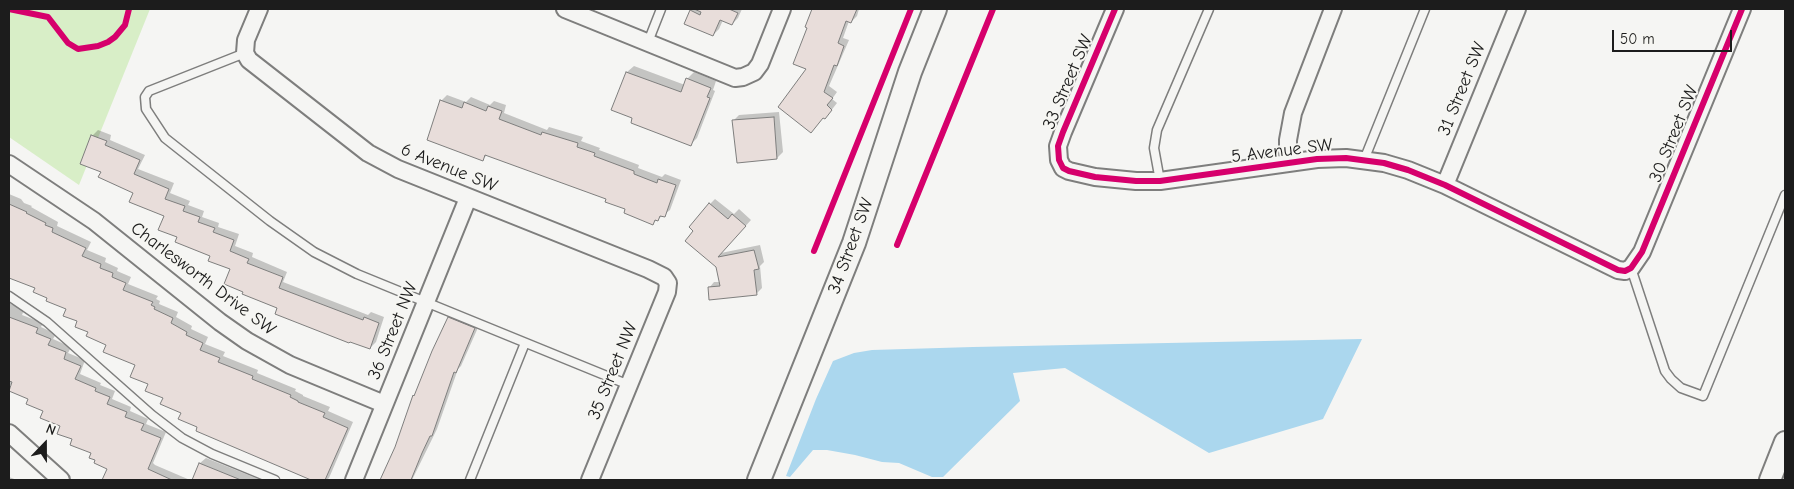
<!DOCTYPE html>
<style>
body{margin:0}
#map{position:relative;width:1794px;height:489px;overflow:hidden;background:#f5f5f3;font-family:"Comic Neue",sans-serif}
canvas{display:block}
.frame{position:absolute;inset:0;border:10px solid #1c1c1c;pointer-events:none}
.north{position:absolute;left:20px;top:419px;width:50px;height:50px;-webkit-text-stroke:4px #f6f6f2;paint-order:stroke;rotate:22deg;font-size:14px;font-weight:700;line-height:20px;text-align:center;color:#1c1c1c}
.north::after{content:'';display:block;margin:auto;width:18px;height:22px;background:#1c1c1c;clip-path:polygon(50% 0,100% 100%,50% 72%,0 100%)}
.scale{position:absolute;left:1612px;top:30px;width:120px;height:22px;box-sizing:border-box;border:2px solid #1c1c1c;border-top:0;padding-left:6px;font-size:15px;line-height:18px;white-space:nowrap;color:#1c1c1c;-webkit-text-stroke:4px #f6f6f2;paint-order:stroke}
</style>
<div id="map">
<canvas width="1794" height="489"></canvas>
<div class="frame"></div>
<div class="north">N</div>
<div class="scale">50 m</div>
</div>
<script>
const ctx = document.querySelector('canvas').getContext('2d');
ctx.lineJoin = 'round';
function fillPath(path, color) { ctx.fillStyle = color; ctx.fill(path, 'evenodd'); }
const poly = rows => new Path2D(rows.map(r => 'M' + r).join(''));
function strokePath(path, color, width, dash) { ctx.strokeStyle = color; ctx.lineWidth = width; ctx.lineCap = dash ? 'butt' : 'round'; ctx.setLineDash(dash || []); ctx.stroke(path); }
function drawText(font, color, halo, rows, align = 'center') {
  ctx.font = font + ' "Comic Neue",sans-serif'; ctx.lineWidth = 4; ctx.setLineDash([]); ctx.textBaseline = 'middle'; ctx.strokeStyle = halo; ctx.fillStyle = color; for (const [text, x, y, turn = 0] of rows) {
    ctx.save(); ctx.translate(x, y); ctx.rotate((+turn || 0) * Math.PI / 180); ctx.textAlign = isNaN(turn) ? turn : align; if (halo) ctx.strokeText(text, 0, 0); ctx.fillText(text, 0, 0); ctx.restore();
  }
}
const green = poly([
 [9,9,150,9,79,185,9,137]
]);
const water = poly([
 [1362,339,1323,419,1209,453,1065,368,1013,373,1020,401,943,477,932,477,899,463,882,462,855,455,827,450,813,450,790,477,786,476,816,399,833,361,854,353,872,350,973,347]
]);
const shadow = poly([
 [693,9,742,9,738,18,732,24,723,20,719,29,713,35,691,11],
 [812,9,859,9,857,16,851,22,849,21,843,38,849,40,829,86,837,92,832,99,837,103,830,112,823,117,808,68,809,27,806,27],
 [634,66,685,85,687,79,694,72,716,81,713,90,715,91,697,138,690,145,634,118,627,72],
 [447,95,466,102,471,97,490,105,494,101,506,105,504,113,547,130,549,127,583,137,581,141,600,148,599,150,639,165,638,168,662,177,665,174,681,180,670,210,653,223,608,198,488,154,483,159,441,101],
 [779,112,783,152,777,158,733,121,739,115],
 [98,130,111,135,110,140,145,155,138,169,174,183,170,193,190,201,188,205,204,211,202,217,219,223,218,227,239,234,235,246,253,253,252,257,287,272,283,282,368,315,371,312,384,317,376,342,370,348,279,307,232,268,212,256,165,215,134,192,102,171,92,136],
 [9,194,21,199,24,203,32,206,31,207,58,222,57,226,91,242,87,250,106,258,105,262,118,268,117,271,131,277,128,284,158,296,156,299,160,301,159,304,178,312,176,317,192,326,191,329,208,337,205,344,225,352,223,356,258,370,257,373,296,389,295,391,303,395,303,396,330,407,328,411,353,422,329,478,326,480,315,480,230,445,199,426,150,383,137,364,90,331,67,308,49,298,37,288,9,273],
 [715,199,734,214,739,209,751,220,721,253,760,245,764,262,760,266,762,288,756,294,709,288,714,282,720,282,717,266,695,231,710,204],
 [9,303,24,310,22,315,43,323,41,327,56,334,53,339,71,347,68,353,85,360,80,374,101,383,100,385,115,391,112,399,131,407,130,411,148,419,146,424,166,432,153,463,155,465,190,480,113,480,105,477,109,468,96,459,92,453,73,439,62,425,45,410,9,384],
 [454,312,480,323,461,366,458,369,437,429,412,480,381,480,396,447,449,318],
 [206,458,261,480,193,480,200,463],
 [9,477,17,480,9,480]
]);
const building = poly([
 [694,9,729,9,738,13,732,25,720,20,713,36,684,24,690,10,700,15,701,12,694,9],
 [812,9,857,9,851,23,846,21,838,43,844,46,837,66,834,65,824,92,833,98,827,105,832,110,825,119,823,118,811,133,778,107,806,69,793,64,807,28,805,27,812,9],
 [626,72,681,92,686,78,711,88,707,97,710,98,691,146,631,123,632,118,611,110,626,72],
 [440,100,462,108,464,102,486,111,488,106,502,111,499,119,541,135,542,132,578,143,577,147,595,153,594,156,634,171,634,174,657,183,658,179,676,185,665,217,660,216,658,221,655,220,653,225,624,213,625,209,605,202,606,199,485,155,483,161,427,140,440,100],
 [774,117,777,159,737,163,732,120,774,117],
 [91,135,107,141,105,145,140,160,134,174,169,189,165,199,185,206,183,211,200,217,198,222,215,228,213,232,234,240,230,251,249,259,247,263,283,277,279,288,363,320,364,317,379,323,370,349,350,342,349,343,275,314,277,308,242,294,243,292,224,284,230,269,208,261,210,256,175,242,177,237,158,230,164,216,129,202,133,193,98,177,101,172,80,164,91,135],
 [709,203,728,219,732,214,746,226,718,257,754,250,759,269,754,270,757,295,709,300,708,287,720,286,716,267,685,241,693,231,689,227,709,203],
 [9,204,27,212,26,213,46,223,45,225,53,228,52,232,86,248,82,256,101,264,100,268,113,273,112,277,126,283,123,290,153,302,151,305,155,307,154,309,173,318,171,323,187,332,186,335,203,343,200,350,220,358,218,362,253,376,252,379,291,395,290,397,298,401,298,402,325,413,323,417,348,428,325,480,311,480,196,431,197,427,178,419,181,413,160,404,163,398,145,391,148,384,130,377,135,365,103,352,106,345,86,336,88,332,75,327,77,321,63,316,66,309,46,301,47,298,33,292,35,288,9,278,9,204],
 [9,317,38,328,36,333,51,339,48,345,66,352,64,359,81,366,75,379,96,388,95,391,110,397,107,404,127,412,125,417,144,424,141,430,161,438,148,469,172,480,102,480,107,469,94,463,95,460,89,458,91,453,70,445,72,439,57,434,60,426,40,418,43,411,26,404,28,399,9,391,12,382,9,381,9,317],
 [448,317,475,328,456,373,454,372,432,436,430,436,422,453,411,480,380,480,395,447,413,395,414,396,432,351,448,317],
 [199,463,241,480,192,480,199,463]
]);
const service = poly([
 [648,42,661,9],
 [245,53,149,91,145,97,146,109,165,138,270,221,314,252,357,274,629,385],
 [1364,160,1425,9],
 [1160,181,1154,148,1157,130,1209,9],
 [1631,268,1665,371,1671,379,1681,388,1703,396,1785,195],
 [9,296,47,322,152,415,182,438,212,454,275,480],
 [470,480,525,343]
]);
const minor = poly([
 [259,9,246,40,245,53,249,60,368,153,398,169,648,269,664,277,668,283,667,292,590,480],
 [565,9,735,78,743,77,754,72,760,64,782,9],
 [1115,9,1063,132,1058,146,1059,160,1063,168,1069,171,1095,177,1136,181,1160,181,1317,159,1346,158,1384,163,1408,170,1445,185,1618,270,1625,271,1631,268,1642,252,1742,9],
 [1288,163,1288,140,1293,113,1333,9],
 [9,164,94,221,220,322,247,341,290,365,384,404],
 [1445,185,1517,9],
 [9,433,61,480],
 [354,480,468,198]
]);
const tertiary = poly([
 [1770,480,1785,442]
]);
const secondary = poly([
 [759,480,854,243,910,72,935,9]
]);
const cycleway = poly([
 [9,9,48,17,68,43,78,49,98,46,108,42,115,37,125,25,129,9],
 [1115,9,1063,132,1058,146,1059,160,1063,168,1069,171,1095,177,1136,181,1160,181,1317,159,1346,158,1384,163,1408,170,1445,185,1618,270,1625,271,1631,268,1642,252,1742,9],
 [897,245,993,9],
 [814,251,911,9]
]);
const streetNames = [
 ["33 Street SW",1068,82,-67],
 ["31 Street SW",1462,89,-68],
 ["30 Street SW",1674,134,-68],
 ["5 Avenue SW",1282,151,-7],
 ["6 Avenue SW",449,168,22],
 ["34 Street SW",851,246,-70],
 ["Charlesworth Drive SW",203,279,37],
 ["36 Street NW",393,331,-68],
 ["35 Street NW",613,371,-68]
];
fillPath(green, '#d8eec7');
fillPath(water, '#abd7ee');
fillPath(shadow, '#0003');
fillPath(building, '#e8ddda');
strokePath(building, '#7e7e7d', 1);
strokePath(service, '#7e7e7d', 11);
strokePath(minor, '#7e7e7d', 20);
strokePath(tertiary, '#7e7e7d', 24);
strokePath(secondary, '#7e7e7d', 26);
strokePath(service, '#f5f5f3', 8);
strokePath(minor, '#f5f5f3', 16);
strokePath(tertiary, '#f5f5f3', 20);
strokePath(secondary, '#f5f5f3', 22);
strokePath(cycleway, '#d6006c', 6);
drawText('18px', '#1c1c1c', '#f6f6f2', streetNames);
</script>
